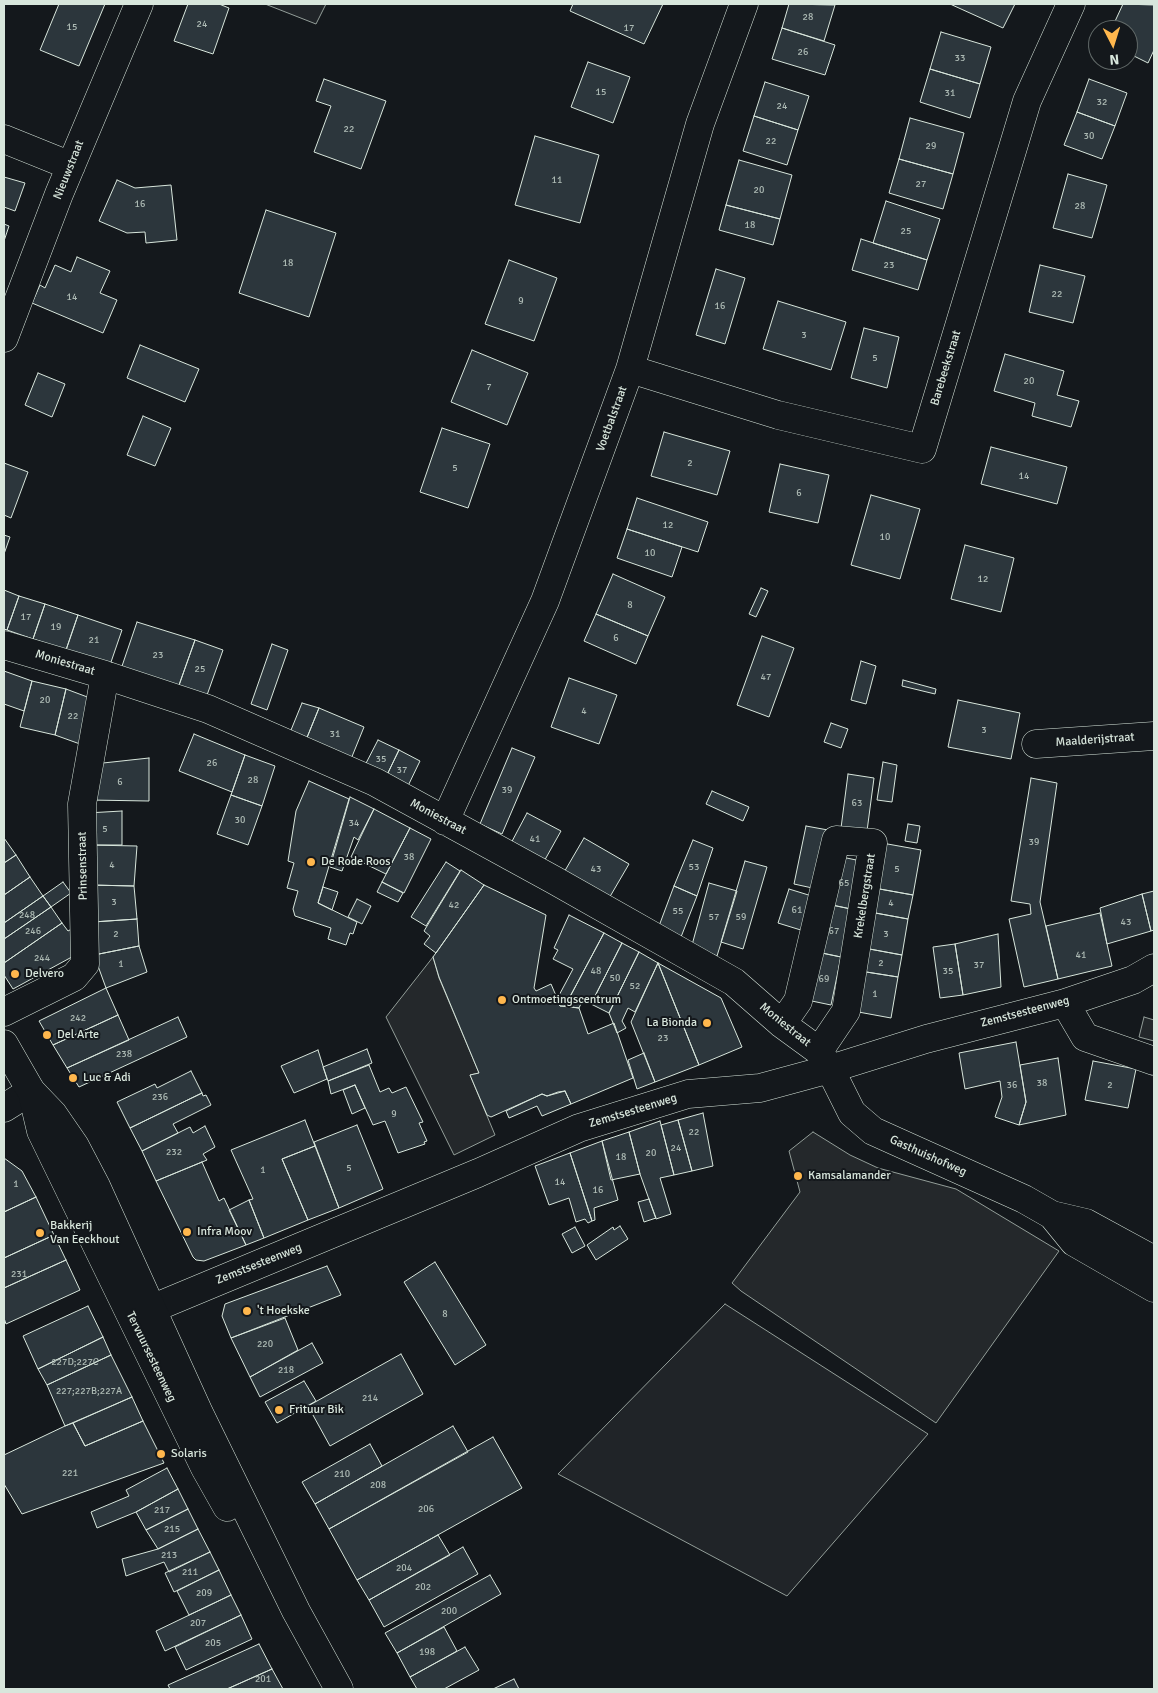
<!DOCTYPE html>
<style>
body{margin:0}
#map{position:relative;width:1158px;height:1693px;overflow:hidden;background:#14181c;font-family:Signika,sans-serif}
canvas{display:block}
.frame{position:absolute;inset:0;border:5px solid #d8e6dc;pointer-events:none}
.north{position:absolute;left:1088px;top:20px;width:50px;height:50px;box-sizing:border-box;background:#14181c;border:1px solid #626a69;border-radius:50%;rotate:175deg;font-size:14px;font-weight:700;line-height:20px;text-align:center;color:#d8e6dc}
.north::after{content:'';display:block;margin:auto;width:18px;height:22px;background:#ffb74d;clip-path:polygon(50% 0,100% 100%,50% 72%,0 100%)}
</style>
<div id="map">
<canvas width="1158" height="1693"></canvas>
<div class="frame"></div>
<div class="north">N</div>
</div>
<script>
const ctx = document.querySelector('canvas').getContext('2d');
ctx.lineJoin = 'round';
function fillPath(path, color) { ctx.fillStyle = color; ctx.fill(path, 'evenodd'); }
const poly = rows => new Path2D(rows.map(r => 'M' + r).join(''));
function strokePath(path, color, width, dash) { ctx.strokeStyle = color; ctx.lineWidth = width; ctx.lineCap = dash ? 'butt' : 'round'; ctx.setLineDash(dash || []); ctx.stroke(path); }
function drawText(font, color, halo, rows, align = 'center') {
  ctx.font = font + ' Signika,sans-serif'; ctx.lineWidth = 4; ctx.setLineDash([]); ctx.textBaseline = 'middle'; ctx.strokeStyle = halo; ctx.fillStyle = color; for (const [text, x, y, turn = 0] of rows) {
    ctx.save(); ctx.translate(x, y); ctx.rotate((+turn || 0) * Math.PI / 180); ctx.textAlign = isNaN(turn) ? turn : align; if (halo) ctx.strokeText(text, 0, 0); ctx.fillText(text, 0, 0); ctx.restore();
  }
}
const green = poly([
 [265,4,326,4,316,24,265,4],
 [725,1304,928,1434,787,1596,558,1474,725,1304]
]);
const parking = poly([
 [433,957,439,978,479,1073,470,1075,495,1135,454,1155,386,1017,433,957],
 [1144,1017,1154,1020,1154,1041,1139,1037,1144,1017],
 [813,1132,850,1155,878,1168,956,1189,1059,1251,936,1423,741,1291,732,1283,800,1192,789,1151,813,1132]
]);
const building = poly([
 [59,4,105,4,79,66,40,50,59,4],
 [188,4,219,4,229,8,213,54,174,41,188,4],
 [573,4,663,4,644,44,570,11,573,4],
 [789,4,835,5,824,41,782,28,789,4],
 [950,4,1015,4,1003,28,950,4],
 [1123,4,1154,5,1154,50,1148,63,1128,53,1128,30,1111,30,1123,4],
 [782,28,835,45,825,75,772,59,782,28],
 [941,32,991,47,980,84,930,69,941,32],
 [588,62,630,77,613,123,571,107,588,62],
 [930,69,980,84,970,118,920,102,930,69],
 [324,79,386,101,361,169,314,152,331,106,316,101,324,79],
 [1089,79,1127,93,1115,126,1077,112,1089,79],
 [765,82,809,96,798,130,754,116,765,82],
 [1077,112,1115,126,1102,159,1064,145,1077,112],
 [754,116,798,130,787,165,743,151,754,116],
 [910,118,964,133,953,174,899,159,910,118],
 [535,136,599,155,580,223,515,205,535,136],
 [899,159,953,174,943,209,889,193,899,159],
 [739,160,792,175,780,219,726,205,739,160],
 [1068,174,1107,185,1092,238,1053,228,1068,174],
 [4,177,25,183,15,211,4,207,4,177],
 [117,180,135,188,171,185,177,240,146,243,145,232,127,233,99,221,117,180],
 [886,201,940,219,927,260,873,243,886,201],
 [726,205,780,219,773,245,719,230,726,205],
 [266,210,336,233,309,317,239,293,266,210],
 [4,224,9,226,4,241,4,224],
 [861,239,927,260,918,290,852,270,861,239],
 [77,257,110,271,100,293,117,300,103,333,32,303,40,285,45,288,55,265,71,272,77,257],
 [509,260,557,278,534,341,485,324,509,260],
 [1040,265,1085,276,1073,323,1029,312,1040,265],
 [716,269,745,278,725,344,696,335,716,269],
 [778,301,846,322,831,370,763,349,778,301],
 [864,328,899,337,887,388,851,378,864,328],
 [140,345,199,369,185,402,127,378,140,345],
 [472,350,528,373,507,425,451,402,472,350],
 [1005,354,1064,371,1057,395,1079,401,1071,427,1032,416,1035,403,994,391,1005,354],
 [38,373,65,384,52,417,25,405,38,373],
 [143,416,171,428,155,466,127,455,143,416],
 [442,428,490,444,468,508,420,492,442,428],
 [664,432,730,451,717,495,651,476,664,432],
 [991,447,1067,467,1057,504,981,484,991,447],
 [4,463,28,472,11,518,4,515,4,463],
 [780,464,829,475,818,523,769,512,780,464],
 [871,495,920,509,900,579,851,565,871,495],
 [637,498,708,522,698,552,627,529,637,498],
 [627,529,682,547,672,577,617,558,627,529],
 [4,535,10,537,4,554,4,535],
 [965,545,1014,558,1001,612,951,599,965,545],
 [613,574,665,597,648,636,596,614,613,574],
 [761,588,768,591,756,617,749,614,761,588],
 [4,590,19,596,7,630,4,629,4,590],
 [19,596,45,604,33,639,7,630,19,596],
 [45,604,78,615,66,650,33,639,45,604],
 [596,614,648,636,636,664,584,641,596,614],
 [78,615,122,630,110,665,66,650,78,615],
 [137,622,195,640,178,688,121,669,137,622],
 [762,636,794,648,769,717,737,705,762,636],
 [195,640,223,650,206,698,178,688,195,640],
 [272,644,288,650,267,710,251,704,272,644],
 [861,661,876,666,866,704,851,700,861,661],
 [4,671,32,681,24,711,4,704,4,671],
 [569,678,617,695,599,744,551,727,569,678],
 [903,680,936,689,935,694,902,686,903,680],
 [32,681,66,689,55,735,20,727,32,681],
 [66,689,90,698,80,744,55,735,66,689],
 [958,700,1020,713,1011,759,948,747,958,700],
 [302,703,319,708,306,740,289,735,302,703],
 [319,708,364,727,351,759,306,740,319,708],
 [831,723,848,729,841,748,824,742,831,723],
 [194,734,245,755,232,792,179,771,194,734],
 [378,740,399,750,385,779,363,769,378,740],
 [512,748,535,757,502,834,480,824,512,748],
 [399,750,420,761,406,790,385,779,399,750],
 [245,755,275,766,262,806,231,795,245,755],
 [149,758,149,801,89,800,94,764,149,758],
 [883,762,897,765,892,802,877,800,883,762],
 [848,774,874,778,867,831,841,828,848,774],
 [1031,778,1057,783,1040,902,1058,979,1024,987,1009,919,1031,914,1030,904,1011,901,1031,778],
 [309,781,349,799,318,903,357,922,353,934,350,933,346,945,328,939,331,928,295,916,293,909,298,891,287,888,294,863,288,861,296,811,309,781],
 [712,791,749,807,743,821,706,804,712,791],
 [231,795,262,806,248,845,217,834,231,795],
 [350,797,374,809,358,840,354,837,342,871,330,867,350,797],
 [374,809,410,828,386,874,351,857,374,809],
 [122,811,122,845,89,845,87,813,122,811],
 [527,813,561,831,542,865,509,847,527,813],
 [908,824,920,826,917,843,905,841,908,824],
 [806,826,828,830,817,889,794,884,806,826],
 [410,828,431,839,404,893,382,882,410,828],
 [4,838,16,855,4,863,4,838],
 [584,838,629,864,608,900,563,874,584,838],
 [693,840,713,848,697,896,674,886,693,840],
 [882,843,921,850,913,895,874,888,882,843],
 [89,845,137,846,134,886,90,885,89,845],
 [16,855,30,877,4,895,4,863,16,855],
 [837,856,861,861,851,909,827,904,837,856],
 [745,861,767,867,743,949,721,942,745,861],
 [446,862,460,871,426,926,411,917,446,862],
 [461,870,484,885,436,953,424,944,430,936,424,931,461,870],
 [30,877,43,896,4,923,4,895,30,877],
 [63,882,71,893,51,907,43,896,63,882],
 [382,882,403,893,398,902,377,892,382,882],
 [709,883,737,891,717,956,692,945,709,883],
 [90,885,134,886,137,919,93,922,90,885],
 [484,885,546,915,534,988,536,991,551,984,557,998,556,1001,560,1006,579,1008,588,1034,614,1023,633,1078,571,1104,565,1091,558,1092,547,1096,542,1094,491,1117,487,1115,470,1075,479,1073,439,977,433,957,484,885],
 [674,886,697,896,681,937,659,926,674,886],
 [323,887,338,892,332,910,318,903,323,887],
 [874,888,913,895,908,919,870,912,874,888],
 [789,889,815,897,804,931,778,923,789,889],
 [1154,891,1154,930,1151,931,1142,894,1154,891],
 [1142,894,1151,931,1107,944,1100,908,1142,894],
 [43,896,51,907,4,939,4,923,43,896],
 [357,899,371,906,362,924,348,917,357,899],
 [827,904,851,909,841,957,817,952,827,904],
 [51,907,62,923,4,963,4,939,51,907],
 [870,912,908,919,902,955,864,948,870,912],
 [1100,913,1112,966,1058,979,1046,926,1100,913],
 [569,915,604,933,565,1006,560,1006,556,1001,573,969,553,959,558,950,554,948,569,915],
 [137,919,139,946,94,955,93,922,137,919],
 [62,923,68,931,77,926,81,952,13,989,4,975,4,963,62,923],
 [604,933,622,943,591,1004,583,999,579,1008,565,1006,604,933],
 [998,934,1001,987,963,995,955,944,998,934],
 [622,943,639,952,609,1013,591,1004,622,943],
 [955,944,963,995,940,998,933,947,955,944],
 [139,946,147,972,106,988,94,955,139,946],
 [864,948,902,955,898,977,860,971,864,948],
 [639,952,658,963,635,1012,628,1008,622,1021,626,1028,617,1033,609,1013,639,952],
 [817,952,841,957,831,1005,807,1000,817,952],
 [658,963,721,998,742,1047,699,1065,658,963],
 [658,963,699,1065,655,1082,631,1022,658,963],
 [860,971,898,977,891,1018,853,1011,860,971],
 [106,988,118,1015,53,1045,39,1021,106,988],
 [118,1015,129,1040,67,1068,53,1045,118,1015],
 [178,1017,187,1037,79,1087,67,1068,178,1017],
 [1016,1042,1026,1102,1019,1125,995,1117,1002,1097,1000,1081,965,1089,959,1053,1016,1042],
 [367,1049,372,1063,328,1081,323,1067,367,1049],
 [318,1050,327,1079,294,1093,281,1066,318,1050],
 [644,1053,655,1082,637,1089,628,1060,644,1053],
 [1058,1058,1066,1115,1019,1125,1026,1102,1020,1065,1058,1058],
 [1093,1061,1136,1069,1128,1108,1085,1100,1093,1061],
 [369,1065,380,1092,389,1088,392,1093,406,1087,423,1122,419,1123,427,1141,424,1142,425,1144,398,1153,385,1121,373,1125,355,1085,331,1094,328,1081,369,1065],
 [191,1071,202,1093,130,1128,117,1102,155,1084,157,1088,191,1071],
 [355,1085,365,1108,352,1114,343,1090,355,1085],
 [565,1091,571,1104,542,1116,537,1106,509,1118,506,1111,542,1094,547,1096,565,1091],
 [202,1093,203,1096,206,1095,211,1105,173,1124,178,1133,142,1151,130,1128,202,1093],
 [703,1113,713,1166,692,1171,678,1120,703,1113],
 [305,1120,315,1146,282,1159,308,1220,264,1238,249,1200,253,1199,231,1150,305,1120],
 [678,1120,692,1171,674,1175,661,1125,678,1120],
 [660,1121,674,1175,660,1178,671,1214,656,1219,640,1174,629,1132,660,1121],
 [357,1125,383,1189,339,1208,314,1142,357,1125],
 [205,1126,215,1147,203,1154,207,1160,156,1181,142,1151,190,1127,193,1133,205,1126],
 [629,1132,640,1174,611,1180,602,1141,629,1132],
 [602,1141,618,1200,594,1208,595,1220,592,1221,570,1153,602,1141],
 [315,1146,339,1208,308,1220,282,1159,315,1146],
 [570,1153,592,1221,588,1223,585,1219,576,1222,569,1198,549,1205,535,1166,570,1153],
 [4,1158,22,1171,36,1197,4,1212,4,1158],
 [202,1162,219,1201,224,1198,246,1245,204,1261,196,1260,193,1257,156,1181,202,1162],
 [36,1197,54,1235,4,1258,4,1212,36,1197],
 [649,1199,656,1218,644,1222,638,1202,649,1199],
 [249,1200,264,1238,246,1245,229,1210,249,1200],
 [620,1226,628,1239,596,1260,587,1245,613,1227,614,1230,620,1226],
 [575,1227,585,1246,572,1253,562,1234,575,1227],
 [54,1235,66,1260,4,1288,4,1258,54,1235],
 [66,1260,80,1290,6,1324,4,1318,4,1288,66,1260],
 [435,1262,486,1345,455,1365,404,1282,435,1262],
 [327,1266,341,1295,231,1338,222,1316,225,1304,327,1266],
 [88,1306,103,1337,38,1369,23,1336,88,1306],
 [285,1318,298,1350,250,1377,231,1338,285,1318],
 [103,1337,111,1355,47,1385,38,1369,103,1337],
 [312,1343,323,1363,260,1397,250,1377,312,1343],
 [401,1354,423,1394,330,1446,308,1406,401,1354],
 [111,1355,132,1397,65,1426,47,1385,111,1355],
 [304,1381,316,1401,277,1423,265,1402,304,1381],
 [132,1397,143,1421,85,1446,73,1423,132,1397],
 [143,1421,164,1463,22,1514,4,1484,4,1455,65,1426,73,1423,85,1446,143,1421],
 [453,1426,468,1452,329,1529,315,1504,453,1426],
 [493,1437,522,1488,357,1580,329,1529,493,1437],
 [370,1444,382,1466,315,1504,302,1482,370,1444],
 [167,1468,178,1489,136,1512,97,1528,91,1512,129,1496,126,1490,167,1468],
 [178,1489,188,1509,146,1530,136,1512,178,1489],
 [188,1509,198,1529,158,1549,146,1530,188,1509],
 [198,1529,210,1552,169,1572,164,1562,126,1576,122,1559,158,1549,198,1529],
 [438,1535,450,1555,369,1600,357,1580,438,1535],
 [463,1547,478,1574,384,1627,369,1600,463,1547],
 [210,1552,219,1570,174,1592,165,1573,210,1552],
 [219,1570,231,1595,189,1615,177,1591,219,1570],
 [490,1575,501,1594,397,1653,385,1633,490,1575],
 [231,1595,241,1615,165,1651,156,1631,231,1595],
 [241,1615,252,1639,186,1670,175,1647,241,1615],
 [444,1627,457,1651,410,1677,397,1653,444,1627],
 [259,1644,272,1669,227,1689,170,1689,168,1685,259,1644],
 [465,1647,479,1670,444,1689,417,1689,410,1677,465,1647],
 [272,1669,283,1689,227,1689,272,1669],
 [514,1679,519,1689,493,1689,514,1679]
]);
const minor = poly([
 [4,139,71,166],
 [4,338,59,194,139,4],
 [630,369,778,415,922,449,1027,101,1071,4],
 [4,645,105,675,208,709,375,782,554,880,734,982,782,1024,819,1051,830,1069,852,1113,873,1131,1024,1199,1052,1215,1086,1223,1154,1260],
 [1036,744,1154,736],
 [445,821,545,601,630,369,700,124,744,4],
 [1065,1003,1085,1037,1154,1061],
 [4,1012,74,977,85,964,82,804,105,675],
 [782,1024,798,1001,836,840,873,843,846,1011,819,1051],
 [4,1108,31,1091],
 [1052,1215,1074,1242,1154,1288],
 [132,1317,478,1173,579,1128,688,1094,760,1088,830,1069,926,1039,1065,1003,1133,980,1154,968]
]);
const major = poly([
 [4,1044,31,1091,53,1114,75,1146,96,1186,199,1413,296,1611,339,1689],
 [33,1097,41,1131,205,1468,227,1507]
]);
const markers = [
 [311,862,5,"#ffb74d"],
 [15,974,5,"#ffb74d"],
 [502,1000,5,"#ffb74d"],
 [707,1023,5,"#ffb74d"],
 [47,1035,5,"#ffb74d"],
 [73,1078,5,"#ffb74d"],
 [798,1176,5,"#ffb74d"],
 [187,1232,5,"#ffb74d"],
 [40,1233,5,"#ffb74d"],
 [247,1311,5,"#ffb74d"],
 [279,1410,5,"#ffb74d"],
 [161,1454,5,"#ffb74d"]
];
const numberNames = [
 ["28",808,17],
 ["24",202,24],
 ["15",72,27],
 ["17",629,28],
 ["26",803,52],
 ["33",960,58],
 ["15",601,92],
 ["31",950,93],
 ["32",1102,102],
 ["24",782,106],
 ["22",349,129],
 ["30",1089,136],
 ["22",771,141],
 ["29",931,146],
 ["11",557,180],
 ["27",921,184],
 ["20",759,190],
 ["16",140,204],
 ["28",1080,206],
 ["18",750,225],
 ["25",906,231],
 ["18",288,263],
 ["23",889,265],
 ["22",1057,294],
 ["14",72,297],
 ["9",521,301],
 ["16",720,306],
 ["3",804,335],
 ["5",875,358],
 ["20",1029,381],
 ["7",489,387],
 ["2",690,463],
 ["5",455,468],
 ["14",1024,476],
 ["6",799,493],
 ["12",668,525],
 ["10",885,537],
 ["10",650,553],
 ["12",983,579],
 ["8",630,605],
 ["17",26,617],
 ["19",56,627],
 ["6",616,638],
 ["21",94,640],
 ["23",158,655],
 ["25",200,669],
 ["47",766,677],
 ["20",45,700],
 ["4",584,711],
 ["22",73,716],
 ["3",984,730],
 ["31",335,734],
 ["35",381,759],
 ["26",212,763],
 ["37",402,770],
 ["28",253,780],
 ["6",120,782],
 ["39",507,790],
 ["63",857,803],
 ["30",240,820],
 ["34",354,823],
 ["5",105,829],
 ["41",535,839],
 ["39",1034,842],
 ["38",409,857],
 ["4",112,865],
 ["53",694,867],
 ["43",596,869],
 ["5",897,869],
 ["65",844,883],
 ["3",114,902],
 ["4",891,903],
 ["42",454,905],
 ["61",797,910],
 ["55",678,911],
 ["248",27,915],
 ["57",714,917],
 ["59",741,917],
 ["43",1126,922],
 ["246",33,931],
 ["67",834,931],
 ["2",116,934],
 ["3",886,934],
 ["41",1081,955],
 ["244",42,958],
 ["2",881,963],
 ["1",121,964],
 ["37",979,965],
 ["48",596,971],
 ["35",948,971],
 ["50",615,978],
 ["69",824,979],
 ["52",635,986],
 ["1",875,994],
 ["242",78,1018],
 ["23",663,1038],
 ["238",124,1054],
 ["38",1042,1083],
 ["36",1012,1085],
 ["2",1110,1085],
 ["236",160,1097],
 ["9",394,1114],
 ["22",694,1132],
 ["24",676,1148],
 ["232",174,1152],
 ["20",651,1153],
 ["18",621,1157],
 ["5",349,1168],
 ["1",263,1170],
 ["14",560,1182],
 ["1",16,1184],
 ["16",598,1190],
 ["231",19,1274],
 ["8",445,1314],
 ["220",265,1344],
 ["227D;227C",75,1362],
 ["218",286,1370],
 ["227;227B;227A",89,1391],
 ["214",370,1398],
 ["221",70,1473],
 ["210",342,1474],
 ["208",378,1485],
 ["206",426,1509],
 ["217",162,1510],
 ["215",172,1529],
 ["213",169,1555],
 ["204",404,1568],
 ["211",190,1572],
 ["202",423,1587],
 ["209",204,1593],
 ["200",449,1611],
 ["207",198,1623],
 ["205",213,1643],
 ["198",427,1652],
 ["201",263,1679]
];
const streetNames = [
 ["Nieuwstraat",69,170,-68],
 ["Barebeekstraat",946,368,-73],
 ["Voetbalstraat",612,419,-70],
 ["Moniestraat",65,663,17],
 ["Maalderijstraat",1095,740,-4],
 ["Moniestraat",438,817,28],
 ["Prinsenstraat",83,866,-91],
 ["Krekelbergstraat",865,896,-81],
 ["Zemstsesteenweg",1025,1012,-15],
 ["Moniestraat",785,1025,39],
 ["Zemstsesteenweg",633,1111,-17],
 ["Gasthuishofweg",928,1156,24],
 ["Zemstsesteenweg",259,1264,-22],
 ["Tervuursesteenweg",151,1357,64]
];
const poiNames = [
 ["De Rode Roos",321,862],
 ["Delvero",25,974],
 ["Ontmoetingscentrum",512,1000],
 ["La Bionda",697,1023,"right"],
 ["Del Arte",57,1035],
 ["Luc & Adi",83,1078],
 ["Kamsalamander",808,1176],
 ["Bakkerij",50,1226],
 ["Van Eeckhout",50,1240],
 ["Infra Moov",197,1232],
 ["'t Hoekske",257,1311],
 ["Frituur Bik",289,1410],
 ["Solaris",171,1454]
];
fillPath(green, '#202428');
strokePath(green, '#939e99', 1);
fillPath(parking, '#24282b');
strokePath(parking, '#939e99', 1);
fillPath(building, '#2c363c');
strokePath(building, '#d8e6dc', 1);
strokePath(minor, '#d8e6dc', 29);
strokePath(major, '#d8e6dc', 29);
strokePath(minor, '#14181c', 28);
strokePath(major, '#14181c', 28);
for (const [x, y, r, color] of markers) { const dot = new Path2D(); dot.arc(x, y, r, 0, 2 * Math.PI); ctx.fillStyle = color; ctx.fill(dot); strokePath(dot, '#14181c', 2); }
drawText('10px', '#adbab4', null, numberNames);
drawText('12px', '#d8e6dc', '#14181c', streetNames);
drawText('12px', '#d8e6dc', '#14181c', poiNames, 'left');
</script>
